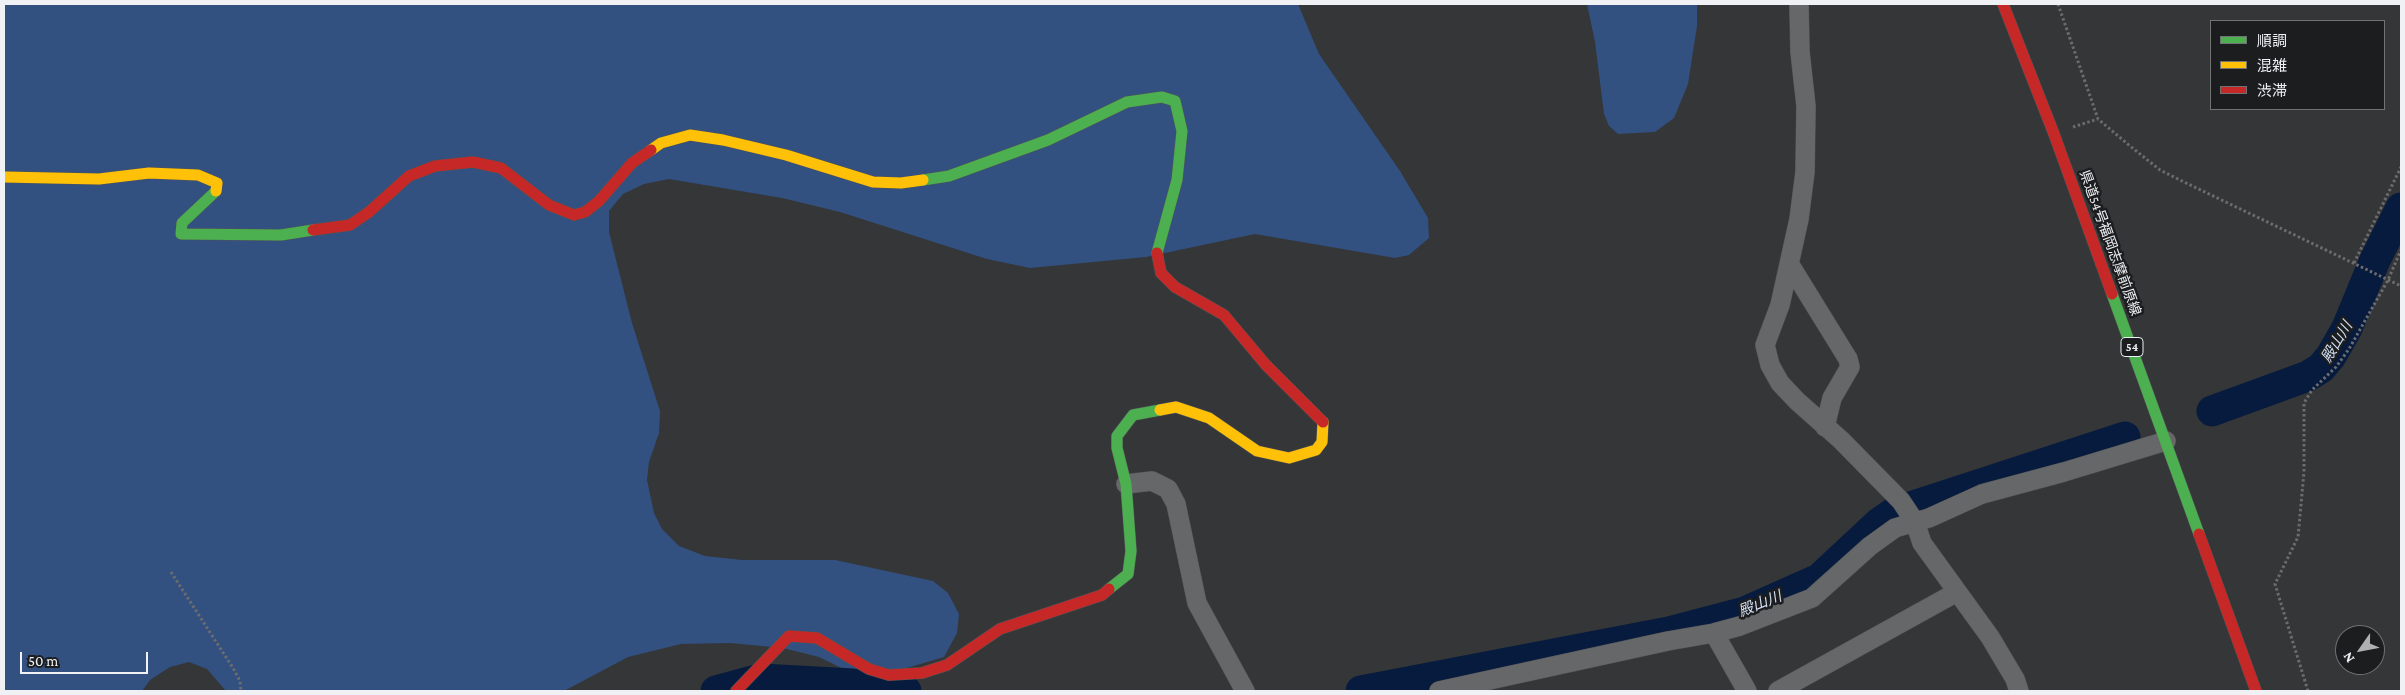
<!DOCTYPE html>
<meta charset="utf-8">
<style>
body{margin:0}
#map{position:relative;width:2405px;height:695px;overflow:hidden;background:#343638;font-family:"Crimson Pro","Noto Sans JP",serif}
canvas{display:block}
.frame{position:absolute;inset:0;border:5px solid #eff1f4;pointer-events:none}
.legend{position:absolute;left:2210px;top:20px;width:175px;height:90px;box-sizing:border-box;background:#1b1d1f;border:1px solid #707274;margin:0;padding:6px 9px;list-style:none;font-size:15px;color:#eff1f4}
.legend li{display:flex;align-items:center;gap:10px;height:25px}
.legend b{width:25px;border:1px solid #707274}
.north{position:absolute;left:2335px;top:625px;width:50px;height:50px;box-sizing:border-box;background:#1b1d1f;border:1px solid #707274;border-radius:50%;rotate:237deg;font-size:14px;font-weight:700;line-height:20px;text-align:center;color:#eff1f4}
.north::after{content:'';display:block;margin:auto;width:18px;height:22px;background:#aeb0b2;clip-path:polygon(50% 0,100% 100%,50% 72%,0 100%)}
.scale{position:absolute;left:20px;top:652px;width:128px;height:22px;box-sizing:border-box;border:2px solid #eff1f4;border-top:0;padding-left:6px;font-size:15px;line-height:18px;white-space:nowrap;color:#eff1f4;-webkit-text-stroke:4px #1b1d1f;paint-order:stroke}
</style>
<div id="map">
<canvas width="2405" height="695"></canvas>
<div class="frame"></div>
<ul class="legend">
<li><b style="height:6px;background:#4caf50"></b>順調</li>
<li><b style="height:6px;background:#ffc107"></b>混雑</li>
<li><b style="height:6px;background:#c62828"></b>渋滞</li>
</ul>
<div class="north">N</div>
<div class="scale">50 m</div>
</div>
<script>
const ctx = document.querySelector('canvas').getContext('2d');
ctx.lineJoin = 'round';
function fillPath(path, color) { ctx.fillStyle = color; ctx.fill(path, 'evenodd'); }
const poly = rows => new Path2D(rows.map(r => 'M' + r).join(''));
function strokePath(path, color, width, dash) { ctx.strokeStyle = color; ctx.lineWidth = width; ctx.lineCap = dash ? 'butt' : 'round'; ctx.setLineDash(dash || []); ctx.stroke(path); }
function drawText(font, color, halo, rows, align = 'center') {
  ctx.font = font + ' "Crimson Pro","Noto Sans JP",serif'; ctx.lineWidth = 5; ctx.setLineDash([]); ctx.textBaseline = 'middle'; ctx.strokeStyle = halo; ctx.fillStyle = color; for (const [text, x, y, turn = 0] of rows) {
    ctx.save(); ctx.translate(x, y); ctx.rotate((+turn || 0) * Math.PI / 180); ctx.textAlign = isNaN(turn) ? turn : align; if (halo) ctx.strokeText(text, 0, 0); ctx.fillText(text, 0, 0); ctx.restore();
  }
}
const green = poly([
 [4,4,1298,4,1319,54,1400,171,1428,218,1429,238,1409,255,1395,258,1255,234,1146,257,1030,268,987,259,840,212,782,198,669,179,644,184,623,194,609,211,609,232,632,323,660,411,659,433,649,462,647,480,654,513,662,529,679,546,705,556,742,560,835,560,933,581,948,593,959,614,957,633,944,657,866,680,819,657,783,648,730,643,681,644,628,657,564,691,226,691,207,669,189,662,170,667,150,680,142,691,4,691],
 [1587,4,1697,4,1697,26,1688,84,1674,118,1655,132,1618,134,1609,126,1604,114,1595,42]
]);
const river = poly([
 [2212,411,2308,376,2321,368,2331,356,2347,328,2375,260,2401,208],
 [716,691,760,679,853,684,906,691],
 [1361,691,1669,632,1745,612,1819,579,1879,523,1895,512,2125,437]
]);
const path = poly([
 [2058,4,2098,119,2130,146,2160,170,2184,182,2401,286],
 [2073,127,2098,119],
 [2354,263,2401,167],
 [171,572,233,668,240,681,241,691],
 [2308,691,2275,584,2298,537,2304,472,2304,403,2312,390,2336,367,2349,349,2388,280,2401,250]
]);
const street = poly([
 [1799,4,1800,52,1806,106,1805,172,1799,219,1780,305,1765,345,1770,365,1780,383,1797,401,1841,440,1901,501,1915,522,1922,543,1990,637,2015,679,2019,691],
 [1790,265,1848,359,1850,367,1832,398,1825,427],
 [1126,484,1152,481,1168,489,1176,504,1197,603,1245,691],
 [1714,633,1747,691],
 [1439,691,1668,641,1714,633,1740,626,1812,598,1870,546,1895,528,1929,518,1982,494,2064,472,2166,441],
 [1778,691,1957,592]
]);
const fast = poly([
 [923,180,949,176,1048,140,1127,102,1162,97,1175,101,1182,131,1177,180,1157,253],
 [216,191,182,223,181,234,281,235,313,230],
 [2112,294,2199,534],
 [1109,589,1128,574,1131,551,1126,484,1117,448,1117,436,1133,415,1160,410]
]);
const slow = poly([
 [651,150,661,143,690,135,723,140,786,155,873,182,901,183,923,180],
 [4,177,99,179,149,173,198,175,217,183,216,191],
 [1160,410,1176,407,1209,418,1257,451,1289,458,1316,450,1322,442,1323,422]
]);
const jam = poly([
 [2003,4,2054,134,2112,294],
 [313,230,350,225,369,212,409,176,435,166,473,162,501,168,549,205,574,215,585,212,599,201,632,163,651,150],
 [1157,253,1161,273,1175,287,1224,315,1266,365,1323,422],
 [2199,534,2256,691],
 [736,691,789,636,817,638,869,669,889,675,922,673,947,665,1000,629,1102,595,1109,589]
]);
const shields = [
 [2132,347,22]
];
const shieldNames = [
 ["54",2132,347]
];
const streetNames = [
 ["県道54号福岡志摩前原線",2110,243,70]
];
const waterNames = [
 ["殿山川",2337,342,-59],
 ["殿山川",1760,604,-22]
];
fillPath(green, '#325180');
strokePath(river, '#061b3d', 31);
strokePath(street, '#535455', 20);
strokePath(fast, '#535455', 12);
strokePath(slow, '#535455', 12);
strokePath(jam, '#535455', 12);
strokePath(path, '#6c6c6e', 3, [2.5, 2.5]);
strokePath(street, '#666769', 19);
strokePath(fast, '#4caf50', 11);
strokePath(slow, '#ffc107', 11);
strokePath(jam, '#c62828', 11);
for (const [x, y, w] of shields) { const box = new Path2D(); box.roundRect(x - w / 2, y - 9.5, w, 19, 4); ctx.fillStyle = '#1b1d1f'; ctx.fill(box); strokePath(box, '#eff1f4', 1); }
drawText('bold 12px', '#eff1f4', null, shieldNames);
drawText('14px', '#eff1f4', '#1b1d1f', streetNames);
drawText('italic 15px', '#d2dff4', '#1b1d1f', waterNames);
</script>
